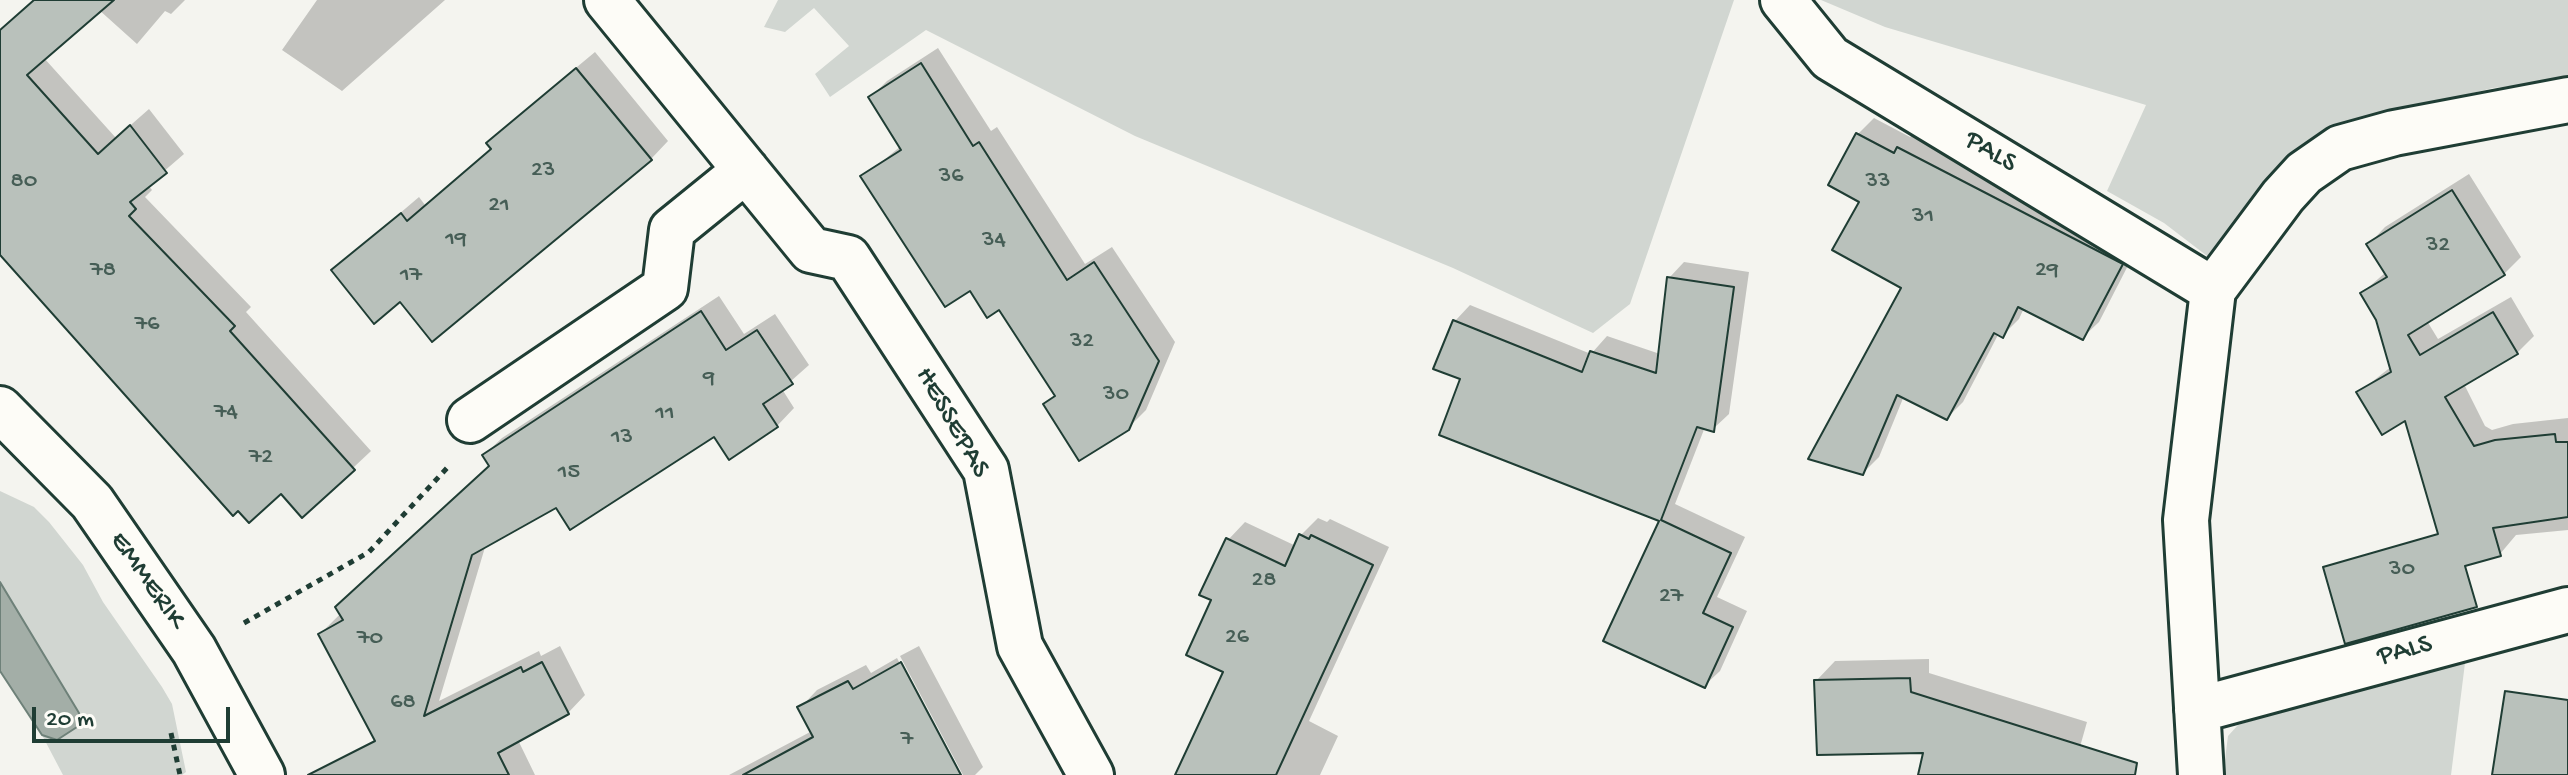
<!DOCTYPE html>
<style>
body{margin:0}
#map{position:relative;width:2568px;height:775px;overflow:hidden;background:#f4f4ef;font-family:"Gochi Hand",sans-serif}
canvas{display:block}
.scale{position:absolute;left:32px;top:707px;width:198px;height:36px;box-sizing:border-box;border:4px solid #1f3d34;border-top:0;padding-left:10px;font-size:24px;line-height:28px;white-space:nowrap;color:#1f3d34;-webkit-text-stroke:6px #fdfcf7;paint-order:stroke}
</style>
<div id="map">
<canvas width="2568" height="775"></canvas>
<div class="scale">20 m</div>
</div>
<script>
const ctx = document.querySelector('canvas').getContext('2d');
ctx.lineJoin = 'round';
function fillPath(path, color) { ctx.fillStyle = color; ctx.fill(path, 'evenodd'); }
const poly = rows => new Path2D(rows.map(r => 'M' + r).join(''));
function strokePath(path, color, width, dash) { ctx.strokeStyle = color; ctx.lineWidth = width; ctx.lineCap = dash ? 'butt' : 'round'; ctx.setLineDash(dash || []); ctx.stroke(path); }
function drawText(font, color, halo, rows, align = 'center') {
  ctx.font = font + ' "Gochi Hand",sans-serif'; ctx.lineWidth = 6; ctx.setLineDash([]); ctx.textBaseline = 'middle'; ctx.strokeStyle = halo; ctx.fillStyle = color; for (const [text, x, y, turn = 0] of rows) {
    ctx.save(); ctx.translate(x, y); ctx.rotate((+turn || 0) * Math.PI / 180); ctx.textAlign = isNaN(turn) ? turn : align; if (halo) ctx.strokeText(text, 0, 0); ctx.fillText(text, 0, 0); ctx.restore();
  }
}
const green = poly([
 [778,0,1734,0,1630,304,1593,333,1453,268,1135,136,926,30,830,97,815,74,849,46,814,8,785,32,764,27],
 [1821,0,2568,0,2568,80,2493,88,2366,119,2215,262,2164,223,2107,191,2146,105,1885,27],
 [0,491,34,507,49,522,83,565,103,602,162,687,172,704,186,772,182,775,63,775,42,735,57,740,77,727,79,713,0,582],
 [2466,655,2451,775,2223,775,2228,736,2238,725]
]);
const water = poly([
 [0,582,79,713,77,727,57,740,42,735,0,671,0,582]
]);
const shadow = poly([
 [35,0,75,0,44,58,116,138,149,109,184,154,148,185,152,190,145,197,251,307,246,312,371,451,303,515,281,492,0,254,0,31],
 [88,0,185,0,171,14,165,11,137,44],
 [317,0,445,0,342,91,282,50],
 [938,48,991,131,997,127,1085,264,1112,247,1175,342,1146,410,1128,428,1045,404,1056,394,1000,308,970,288,863,177,901,146,870,98,887,81],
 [595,52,668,141,651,159,432,339,400,299,333,270,419,197,425,205,492,148,489,143,506,126],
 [1874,118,1910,137,1915,132,2137,248,2099,322,2082,338,2024,308,2019,319,2003,335,1999,333,1963,402,1947,418,1904,396,1879,457,1863,473,1903,287,1862,201,1831,184,1858,134],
 [2469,174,2521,257,2504,274,2427,321,2438,339,2511,297,2534,336,2517,353,2464,384,2485,426,2492,430,2513,424,2568,418,2568,530,2516,535,2500,554,2407,418,2358,393,2392,366,2378,320,2362,293,2386,272,2369,244,2385,227],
 [1684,262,1749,272,1729,414,1713,429,1705,427,1675,504,1745,537,1717,597,1747,611,1720,671,1704,686,1606,640,1662,520,1442,434,1463,378,1455,321,1470,305,1591,354,1607,336,1660,354,1669,278],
 [719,296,744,334,775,314,809,365,782,389,794,408,777,426,715,434,556,505,486,544,439,701,539,651,541,656,560,646,585,695,568,713,518,740,535,775,394,775,320,634,491,465,484,455,502,438],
 [1318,518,1327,522,1330,519,1389,547,1309,721,1338,736,1320,775,1177,775,1225,671,1213,599,1228,540,1245,522,1296,546,1301,535],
 [919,646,983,767,975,775,963,775,900,656],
 [897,658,958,775,729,775,812,731,800,708,817,690,866,665,871,673],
 [1929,659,1929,673,2087,722,2072,775,1920,775,1925,751,1816,681,1835,661]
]);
const building = poly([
 [34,0,114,0,27,75,98,154,130,125,167,173,130,202,136,209,129,216,235,326,230,331,355,470,302,518,281,494,249,523,238,511,233,516,0,255,0,30,34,0],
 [921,63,973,146,979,142,1067,280,1094,262,1159,361,1129,430,1079,461,1043,404,1055,396,999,310,987,318,970,291,945,307,860,176,901,150,868,97,921,63],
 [576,68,652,160,432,342,400,302,374,324,331,270,401,213,407,221,491,149,486,143,576,68],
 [1856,133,1894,153,1897,147,2123,264,2083,340,2018,307,2003,338,1994,333,1947,420,1897,395,1863,475,1808,459,1901,288,1832,250,1859,202,1828,185,1856,133],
 [2452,190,2505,275,2408,335,2420,355,2493,312,2518,354,2445,397,2474,446,2495,440,2555,434,2556,442,2568,442,2568,517,2493,528,2501,556,2465,566,2477,607,2345,644,2323,567,2438,534,2405,421,2382,435,2356,392,2391,372,2376,320,2360,293,2387,277,2366,244,2452,190],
 [1667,277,1734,287,1714,432,1697,427,1661,520,1731,553,1703,613,1733,627,1705,688,1603,641,1659,521,1439,435,1460,379,1433,369,1453,320,1582,372,1590,351,1656,373,1667,277],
 [701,311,726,350,757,330,793,384,763,404,778,427,729,460,714,437,570,530,556,508,472,555,424,716,521,667,523,672,542,662,569,714,498,753,509,775,308,775,375,741,318,634,343,620,335,607,489,466,482,455,701,311],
 [1299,534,1309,539,1311,535,1373,565,1276,775,1175,775,1223,672,1186,655,1211,600,1199,595,1226,538,1285,566,1299,534],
 [901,662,961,775,743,775,813,737,797,707,848,681,853,689,901,662],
 [1910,678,1911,692,2137,763,2135,775,1918,775,1923,753,1817,755,1814,680,1910,678],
 [2505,691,2568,700,2568,775,2492,775,2505,691]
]);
const path = poly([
 [244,623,369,552,447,468],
 [171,733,180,775]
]);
const street = poly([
 [607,0,811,250,848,258,986,470,1020,646,1091,775],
 [1783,0,1830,58,2213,290],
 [0,409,92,502,194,650,262,775],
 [470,420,665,288,672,230,746,170],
 [2197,710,2568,610],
 [2201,775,2186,520,2213,290,2283,196,2304,173,2340,148,2394,133,2568,100]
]);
const numberNames = [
 ["23",543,171],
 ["36",951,177],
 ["80",24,182],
 ["33",1878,182],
 ["21",499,206],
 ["31",1923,217],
 ["19",456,240],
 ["34",994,241],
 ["32",2438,246],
 ["78",103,271],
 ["29",2047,271],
 ["17",411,276],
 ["76",147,325],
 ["32",1082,342],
 ["9",709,379],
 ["30",1116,395],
 ["74",226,413],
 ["11",665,414],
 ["13",622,438],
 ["72",261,458],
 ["15",569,473],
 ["30",2402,570],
 ["28",1264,581],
 ["27",1671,597],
 ["26",1237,638],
 ["70",370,639],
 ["68",403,703],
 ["7",907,740]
];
const streetNames = [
 ["PALS",1990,153,31],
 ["HESSEPAS",951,423,60],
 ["EMMERIK",146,581,55],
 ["PALS",2405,652,-15]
];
fillPath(green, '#d1d6d1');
fillPath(water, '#a3aea7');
strokePath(water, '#6e8179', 2);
fillPath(shadow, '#0003');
fillPath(building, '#b9c1bb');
strokePath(building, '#1f3d34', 2);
strokePath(street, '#1f3d34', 50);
strokePath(path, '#1f3d34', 5, [6, 6]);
strokePath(street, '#fdfcf7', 44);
drawText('24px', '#465e56', null, numberNames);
drawText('28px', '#1f3d34', '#fdfcf7', streetNames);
</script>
